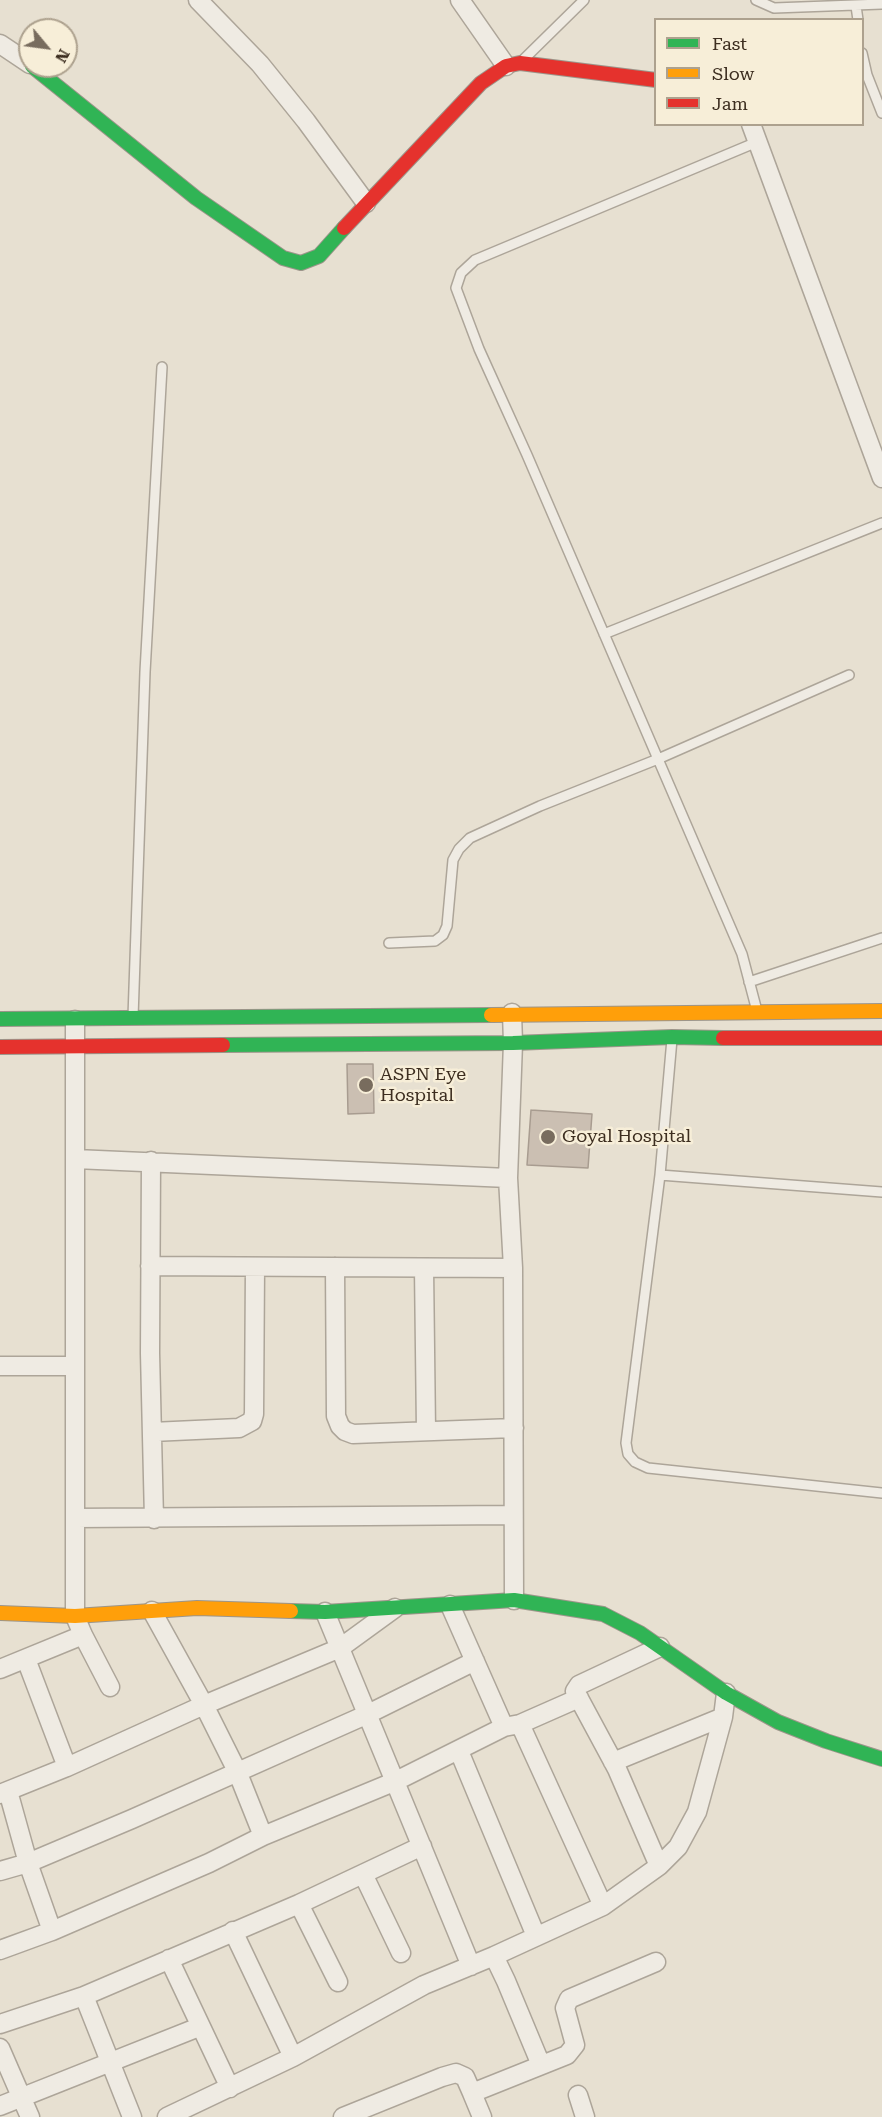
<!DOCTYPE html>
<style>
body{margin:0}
#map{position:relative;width:882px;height:2117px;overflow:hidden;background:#e7e0d1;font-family:"Roboto Serif",serif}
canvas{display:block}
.legend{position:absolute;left:654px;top:18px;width:210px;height:108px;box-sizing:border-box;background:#f7eed8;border:2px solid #ada18e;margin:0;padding:8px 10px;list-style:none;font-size:18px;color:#3d2e20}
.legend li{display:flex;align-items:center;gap:12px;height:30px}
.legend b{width:30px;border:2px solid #ada18e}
.north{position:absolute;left:18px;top:18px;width:60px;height:60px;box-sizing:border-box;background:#f7eed8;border:2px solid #ada18e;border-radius:50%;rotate:119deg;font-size:16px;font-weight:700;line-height:24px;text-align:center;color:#3d2e20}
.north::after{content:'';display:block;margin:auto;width:21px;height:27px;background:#786c5e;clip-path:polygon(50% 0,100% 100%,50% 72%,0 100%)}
</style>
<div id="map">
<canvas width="882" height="2117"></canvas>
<ul class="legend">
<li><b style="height:8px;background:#30b455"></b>Fast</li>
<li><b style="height:8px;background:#ff9f0a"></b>Slow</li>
<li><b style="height:8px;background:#e5322d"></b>Jam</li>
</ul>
<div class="north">N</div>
</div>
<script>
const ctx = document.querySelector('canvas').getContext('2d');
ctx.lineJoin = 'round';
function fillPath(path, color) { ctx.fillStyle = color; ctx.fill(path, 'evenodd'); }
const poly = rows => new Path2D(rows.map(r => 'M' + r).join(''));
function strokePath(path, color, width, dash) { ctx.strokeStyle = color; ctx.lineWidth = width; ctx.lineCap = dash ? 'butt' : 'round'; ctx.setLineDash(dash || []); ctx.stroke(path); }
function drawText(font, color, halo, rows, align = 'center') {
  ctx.font = font + ' "Roboto Serif",serif'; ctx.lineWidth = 5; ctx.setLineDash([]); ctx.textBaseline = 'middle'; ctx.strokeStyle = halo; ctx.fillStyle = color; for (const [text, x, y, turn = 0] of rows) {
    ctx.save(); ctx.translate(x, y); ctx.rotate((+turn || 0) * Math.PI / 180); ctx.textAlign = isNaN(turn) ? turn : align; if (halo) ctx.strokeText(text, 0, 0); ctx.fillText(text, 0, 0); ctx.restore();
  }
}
const building = poly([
 [347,1064,373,1064,374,1113,348,1114,347,1064],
 [531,1110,592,1114,588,1168,527,1165,531,1110]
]);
const lane = poly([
 [756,0,774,8,882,4],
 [856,6,858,20],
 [862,53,867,75,882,113],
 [524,59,584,0],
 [604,634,882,523],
 [389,943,435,941,443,935,447,926,453,860,459,849,470,838,540,806,658,759,849,675],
 [749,982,882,938],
 [757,1011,742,954,527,455,479,349,456,288,461,273,475,260,757,142],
 [133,1017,145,672,162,367],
 [672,1039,660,1175,882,1192],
 [660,1175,626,1443,628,1454,635,1462,648,1468,882,1493]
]);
const street = poly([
 [198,0,260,64,306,121,366,203],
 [460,0,506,66],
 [0,44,30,64],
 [751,124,882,478],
 [512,1013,513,1043,508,1178,513,1268,514,1600],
 [75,1020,75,1616,83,1635,110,1687],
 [75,1159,508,1178],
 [151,1161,150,1353,154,1519],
 [150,1266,513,1268],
 [335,1267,336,1416,340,1426,345,1431,353,1434,514,1428],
 [424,1268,426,1431],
 [0,1366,75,1366],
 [152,1432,239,1428,252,1421,254,1414,255,1267],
 [75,1518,513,1515],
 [450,1605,504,1727],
 [152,1611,204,1705,237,1771,263,1836],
 [325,1612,471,1966],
 [26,1659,67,1767],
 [0,1669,83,1635],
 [520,1724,603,1906],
 [459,1751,536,1936],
 [613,1762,723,1717],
 [8,1791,28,1863,52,1931],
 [0,1794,67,1767,204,1705,340,1648,395,1608],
 [659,1866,617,1769,575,1691,579,1685,660,1647],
 [0,1871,28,1863,132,1819,368,1714,475,1661],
 [363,1874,401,1953],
 [299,1904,338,1982],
 [233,1931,293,2057],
 [0,1950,52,1931,209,1863,263,1836,396,1781,504,1727,520,1724,579,1698],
 [494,1956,506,1981,541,2065],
 [169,1959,230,2088],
 [84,1996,132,2117],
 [0,2024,84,1996,299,1904,422,1846],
 [0,2048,30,2117],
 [472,2093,482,2117],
 [578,2095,585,2117],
 [0,2106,199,2027],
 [167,2117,293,2057,424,1985,494,1956,603,1906,659,1866,678,1847,697,1812,723,1717,726,1693],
 [343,2117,442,2077,456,2073,465,2077,472,2093,567,2055,575,2045,565,2008,569,1999,656,1962]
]);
const fast = poly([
 [32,66,196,198,283,258,301,263,319,256,344,228],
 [0,1019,491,1015],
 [223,1045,513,1043,672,1037,723,1038],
 [291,1611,325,1612,514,1600,603,1614,640,1633,726,1693,778,1722,826,1741,882,1759]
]);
const slow = poly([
 [491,1015,882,1011],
 [0,1613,75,1616,197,1608,291,1611]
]);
const jam = poly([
 [344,228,481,83,506,66,520,63,656,80],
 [723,1038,882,1038],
 [0,1047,223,1045]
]);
const markers = [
 [366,1085,8,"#786c5e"],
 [548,1137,8,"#786c5e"]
];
const poiNames = [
 ["ASPN Eye",380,1075],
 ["Hospital",380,1096],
 ["Goyal Hospital",562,1137]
];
fillPath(building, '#cbbfb2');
strokePath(building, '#a89c90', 1.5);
strokePath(lane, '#ada599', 12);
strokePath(street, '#ada599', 21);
strokePath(fast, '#9c958a', 16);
strokePath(slow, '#9c958a', 16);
strokePath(jam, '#9c958a', 16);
strokePath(lane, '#efebe3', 9);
strokePath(street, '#efebe3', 18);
strokePath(fast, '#30b455', 14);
strokePath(slow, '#ff9f0a', 14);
strokePath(jam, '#e5322d', 14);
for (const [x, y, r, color] of markers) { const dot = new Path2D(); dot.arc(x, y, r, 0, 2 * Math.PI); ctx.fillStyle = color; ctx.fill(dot); strokePath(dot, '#f7eed8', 2); }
drawText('18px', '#3d2e20', '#f7eed8', poiNames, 'left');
</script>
